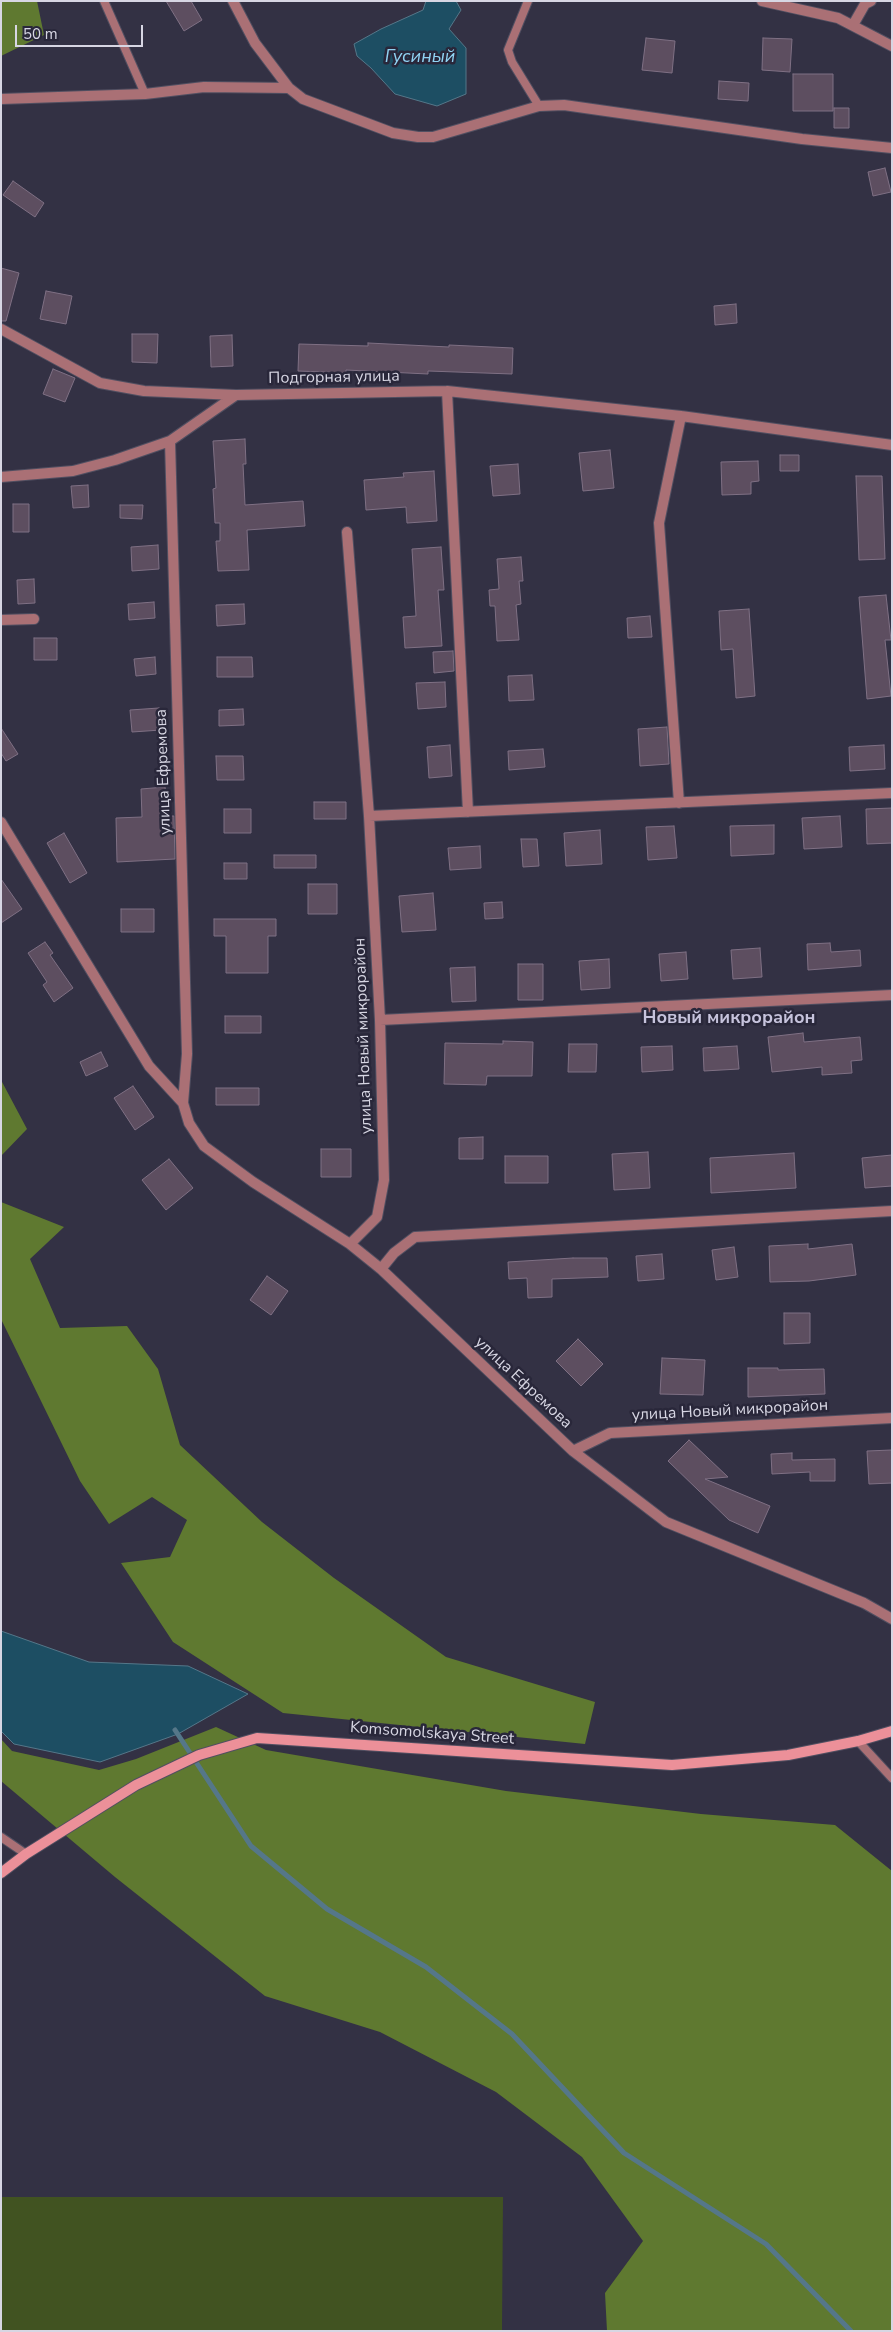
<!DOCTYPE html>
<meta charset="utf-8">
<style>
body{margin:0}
#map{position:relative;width:893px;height:2332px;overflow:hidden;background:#333144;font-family:"Nunito Sans",sans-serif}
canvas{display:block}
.frame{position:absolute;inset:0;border:2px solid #d7d6e3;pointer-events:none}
.scale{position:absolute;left:15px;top:25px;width:128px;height:22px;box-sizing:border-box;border:2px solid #d7d6e3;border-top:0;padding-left:6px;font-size:15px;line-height:18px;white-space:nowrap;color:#d7d6e3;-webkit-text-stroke:4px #29273a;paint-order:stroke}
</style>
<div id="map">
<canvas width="893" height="2332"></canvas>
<div class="frame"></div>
<div class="scale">50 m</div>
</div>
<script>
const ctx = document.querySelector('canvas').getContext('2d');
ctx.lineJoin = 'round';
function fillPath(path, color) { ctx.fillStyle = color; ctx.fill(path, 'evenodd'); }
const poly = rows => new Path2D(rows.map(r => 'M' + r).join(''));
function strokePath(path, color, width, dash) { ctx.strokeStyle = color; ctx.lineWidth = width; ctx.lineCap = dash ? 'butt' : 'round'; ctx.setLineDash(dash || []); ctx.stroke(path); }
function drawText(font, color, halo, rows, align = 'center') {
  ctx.font = font + ' "Nunito Sans",sans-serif'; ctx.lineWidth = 5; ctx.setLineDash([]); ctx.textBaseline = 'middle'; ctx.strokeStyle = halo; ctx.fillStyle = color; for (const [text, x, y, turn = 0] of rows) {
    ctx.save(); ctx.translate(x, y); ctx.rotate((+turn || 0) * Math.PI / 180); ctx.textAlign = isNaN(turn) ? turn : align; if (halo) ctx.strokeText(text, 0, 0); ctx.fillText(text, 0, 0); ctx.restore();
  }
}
const green = poly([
 [1,2197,503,2197,502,2331,1,2331]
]);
const forest = poly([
 [1,1,37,1,44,35,1,56],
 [1,1080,27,1129,1,1156],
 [1,1202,64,1227,30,1259,60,1328,127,1326,158,1369,180,1445,262,1522,334,1578,446,1657,595,1702,585,1744,283,1713,173,1642,121,1563,170,1557,187,1520,152,1497,109,1524,80,1481,1,1319],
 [216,1727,266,1750,506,1791,701,1814,835,1825,892,1871,892,2331,607,2331,605,2293,643,2241,582,2157,496,2092,380,2032,265,1996,115,1877,1,1781,1,1739,12,1751,99,1770,136,1759]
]);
const water = poly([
 [426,1,456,1,461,10,449,29,466,48,466,94,437,106,395,94,371,68,357,56,354,44,381,29,423,10,426,1],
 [1,1631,89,1662,188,1666,248,1694,178,1734,100,1762,14,1744,1,1731,1,1631]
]);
const stream = poly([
 [175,1730,251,1846,327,1909,426,1967,512,2034,624,2153,766,2244,851,2331]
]);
const building = poly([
 [166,1,191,1,202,20,184,31,166,1],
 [646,38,675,41,672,73,642,70,646,38],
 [763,38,792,39,790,72,762,70,763,38],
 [793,74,833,74,833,111,793,111,793,74],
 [719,81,749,83,748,101,718,99,719,81],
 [834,108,849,108,849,128,834,128,834,108],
 [885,168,891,192,873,196,868,172,885,168],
 [13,181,44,203,35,217,3,195,13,181],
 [1,268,19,273,6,321,1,321,1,268],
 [46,291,72,296,66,324,40,319,46,291],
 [736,304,737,323,715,325,714,306,736,304],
 [132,334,158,334,157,363,132,362,132,334],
 [232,335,233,366,211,367,210,336,232,335],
 [368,343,449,347,449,345,513,348,512,374,428,371,428,374,346,370,346,373,298,371,299,344,368,346,368,343],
 [53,369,75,378,65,402,43,394,53,369],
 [245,439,246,464,243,464,245,505,303,501,305,526,247,530,249,570,218,571,216,541,220,541,220,523,215,523,213,489,216,488,213,441,245,439],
 [610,450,614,488,583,491,579,453,610,450],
 [780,455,799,455,799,471,780,471,780,455],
 [758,461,759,481,751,482,751,494,722,495,721,462,758,461],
 [518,464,520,494,493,496,490,466,518,464],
 [434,471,437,521,407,523,406,507,366,510,364,480,404,477,403,473,434,471],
 [856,476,882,476,885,559,859,560,856,476],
 [88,485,89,507,73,508,71,486,88,485],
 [13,504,29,504,29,532,13,532,13,504],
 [120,505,143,505,142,519,120,518,120,505],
 [158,545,159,569,132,571,131,547,158,545],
 [441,547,444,590,438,590,442,646,405,648,403,617,416,616,412,549,441,547],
 [521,557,523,581,519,581,521,604,516,605,519,640,497,641,495,606,490,606,489,590,499,589,497,559,521,557],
 [34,579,35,603,18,604,17,580,34,579],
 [886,595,891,640,885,640,891,696,867,699,859,597,886,595],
 [154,602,155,618,129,620,128,604,154,602],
 [244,604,245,624,217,626,216,605,244,604],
 [749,609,755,696,736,698,733,649,721,650,719,611,749,609],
 [650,616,652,637,628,638,627,618,650,616],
 [34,638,57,638,57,660,34,660,34,638],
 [453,651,454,671,434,673,433,652,453,651],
 [155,657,156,674,136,676,134,659,155,657],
 [217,657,252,657,253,677,217,677,217,657],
 [532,675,534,700,509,701,508,676,532,675],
 [445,682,446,707,418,709,416,683,445,682],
 [159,708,161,730,132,732,130,710,159,708],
 [243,709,244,725,219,726,219,710,243,709],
 [667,727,669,764,640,766,638,729,667,727],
 [1,728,18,754,6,761,1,753,1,728],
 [450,745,452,776,429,778,427,747,450,745],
 [884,745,885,769,850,771,849,747,884,745],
 [543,749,545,767,509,770,508,751,543,749],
 [216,756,243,756,244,780,217,780,216,756],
 [165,787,168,816,174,816,175,859,117,862,116,818,142,817,141,789,165,787],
 [314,802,346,802,346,819,314,819,314,802],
 [892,808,892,843,867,844,866,809,892,808],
 [224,809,251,809,251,833,224,833,224,809],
 [840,816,842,847,804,849,802,818,840,816],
 [774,825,774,854,731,856,730,826,774,825],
 [674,826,677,858,648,860,646,827,674,826],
 [600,830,602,864,566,866,564,833,600,830],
 [64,833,87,873,70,883,47,843,64,833],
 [521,839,537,839,539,866,523,867,521,839],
 [480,846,481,868,450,870,448,848,480,846],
 [274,855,316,855,316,868,274,868,274,855],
 [224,863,247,863,247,879,224,879,224,863],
 [1,879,22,909,1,923,1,879],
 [308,884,337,884,337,914,308,914,308,884],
 [433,893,436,930,402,932,399,896,433,893],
 [502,902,503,918,485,919,484,903,502,902],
 [121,909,154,909,154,932,121,932,121,909],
 [214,919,276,919,276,936,268,936,268,973,226,973,226,936,214,936,214,919],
 [45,942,53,953,50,955,73,988,54,1002,43,985,47,982,28,953,45,942],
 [830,943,831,952,860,950,861,966,808,970,807,944,830,943],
 [760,948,762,977,733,979,731,950,760,948],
 [686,952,688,979,661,981,659,954,686,952],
 [609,959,610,988,581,990,579,961,609,959],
 [518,964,543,964,543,1000,518,1000,518,964],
 [475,967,476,1001,452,1002,450,968,475,967],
 [225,1016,261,1016,261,1033,225,1033,225,1016],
 [803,1033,804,1042,860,1037,862,1060,851,1061,852,1073,822,1075,822,1067,772,1072,768,1037,803,1033],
 [503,1041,533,1042,532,1076,487,1076,486,1085,444,1084,445,1043,503,1044,503,1041],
 [569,1044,597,1044,596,1072,568,1072,569,1044],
 [672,1046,673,1070,642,1072,641,1047,672,1046],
 [737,1046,739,1069,704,1071,703,1048,737,1046],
 [101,1052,108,1066,86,1076,80,1062,101,1052],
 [133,1086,154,1117,135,1130,114,1098,133,1086],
 [216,1088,259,1088,259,1105,216,1105,216,1088],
 [483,1137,483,1159,459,1159,459,1138,483,1137],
 [321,1149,351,1149,351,1177,321,1177,321,1149],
 [648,1152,650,1188,614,1190,612,1154,648,1152],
 [794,1153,796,1188,711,1193,710,1158,794,1153],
 [892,1155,892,1186,865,1188,862,1158,892,1155],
 [505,1156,548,1156,548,1183,505,1183,505,1156],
 [169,1159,193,1188,166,1210,142,1180,169,1159],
 [808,1244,808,1249,852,1244,856,1275,809,1281,770,1282,769,1246,808,1244],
 [734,1247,738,1277,716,1280,712,1250,734,1247],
 [662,1254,664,1279,638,1281,636,1256,662,1254],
 [573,1258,607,1258,608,1277,552,1279,552,1297,528,1298,527,1278,509,1279,508,1262,573,1258],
 [267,1276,288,1291,271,1315,250,1300,267,1276],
 [784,1313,810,1313,810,1343,784,1344,784,1313],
 [578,1339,603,1364,581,1386,556,1361,578,1339],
 [662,1358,705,1360,703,1395,660,1394,662,1358],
 [748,1368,778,1368,778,1370,824,1369,825,1394,748,1397,748,1368],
 [689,1440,728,1477,705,1479,770,1506,758,1533,729,1520,668,1461,689,1440],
 [892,1450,892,1483,869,1484,867,1451,892,1450],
 [792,1453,792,1460,835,1459,835,1481,810,1481,810,1472,772,1474,771,1454,792,1453]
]);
const lane = poly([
 [104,1,145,94],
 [528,1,508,50,512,62,539,106],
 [858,1741,892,1778],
 [1,1837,26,1854]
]);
const street = poly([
 [233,1,255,43,289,88,303,99,393,133,418,137,433,137,539,106,564,105,802,139,892,148],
 [762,1,838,18,892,46],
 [853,25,865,4,871,1],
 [1,99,145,94,204,87,289,88],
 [1,329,100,383,144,391,236,395,447,391,681,416,892,445],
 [447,391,468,812],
 [170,441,187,1054,183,1103],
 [1,477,73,471,115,460,170,441,236,395],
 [347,532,369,816,380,1020,384,1180,377,1217,350,1244],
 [1,620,34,619],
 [679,803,659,523,681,416],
 [369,816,892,793],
 [1,822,149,1066,183,1103,189,1123,204,1146,253,1182,350,1244,381,1269,573,1451,666,1522,864,1603,892,1619],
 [380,1020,892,995],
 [381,1269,394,1253,415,1237,892,1211],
 [573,1451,610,1433,892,1418]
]);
const secondary = poly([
 [1,1873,26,1854,136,1785,199,1755,257,1738,672,1765,788,1755,858,1741,892,1731]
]);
const streetNames = [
 ["Подгорная улица",334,378,-1],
 ["улица Ефремова",164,772,-92],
 ["улица Новый микрорайон",364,1036,-92],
 ["улица Ефремова",523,1383,43],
 ["улица Новый микрорайон",730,1411,-3],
 ["Komsomolskaya Street",432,1734,4]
];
const waterNames = [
 ["Гусиный",420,58]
];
const neighbourhoodNames = [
 ["Новый микрорайон",729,1019]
];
fillPath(green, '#415321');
fillPath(forest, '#5f7930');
fillPath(water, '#1d4e63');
strokePath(water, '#557789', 1);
strokePath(stream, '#557789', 5);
fillPath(building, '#5d4e60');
strokePath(building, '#7f7084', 1);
strokePath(lane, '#514f61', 10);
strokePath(street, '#514f61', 12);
strokePath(secondary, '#514f61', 12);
strokePath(lane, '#aa7075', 8);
strokePath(street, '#aa7075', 10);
strokePath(secondary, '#ec9099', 10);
drawText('16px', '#d7d6e3', '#29273a', streetNames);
drawText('italic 18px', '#90d3f3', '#29273a', waterNames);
drawText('bold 18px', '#c6c3dc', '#29273a', neighbourhoodNames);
</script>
